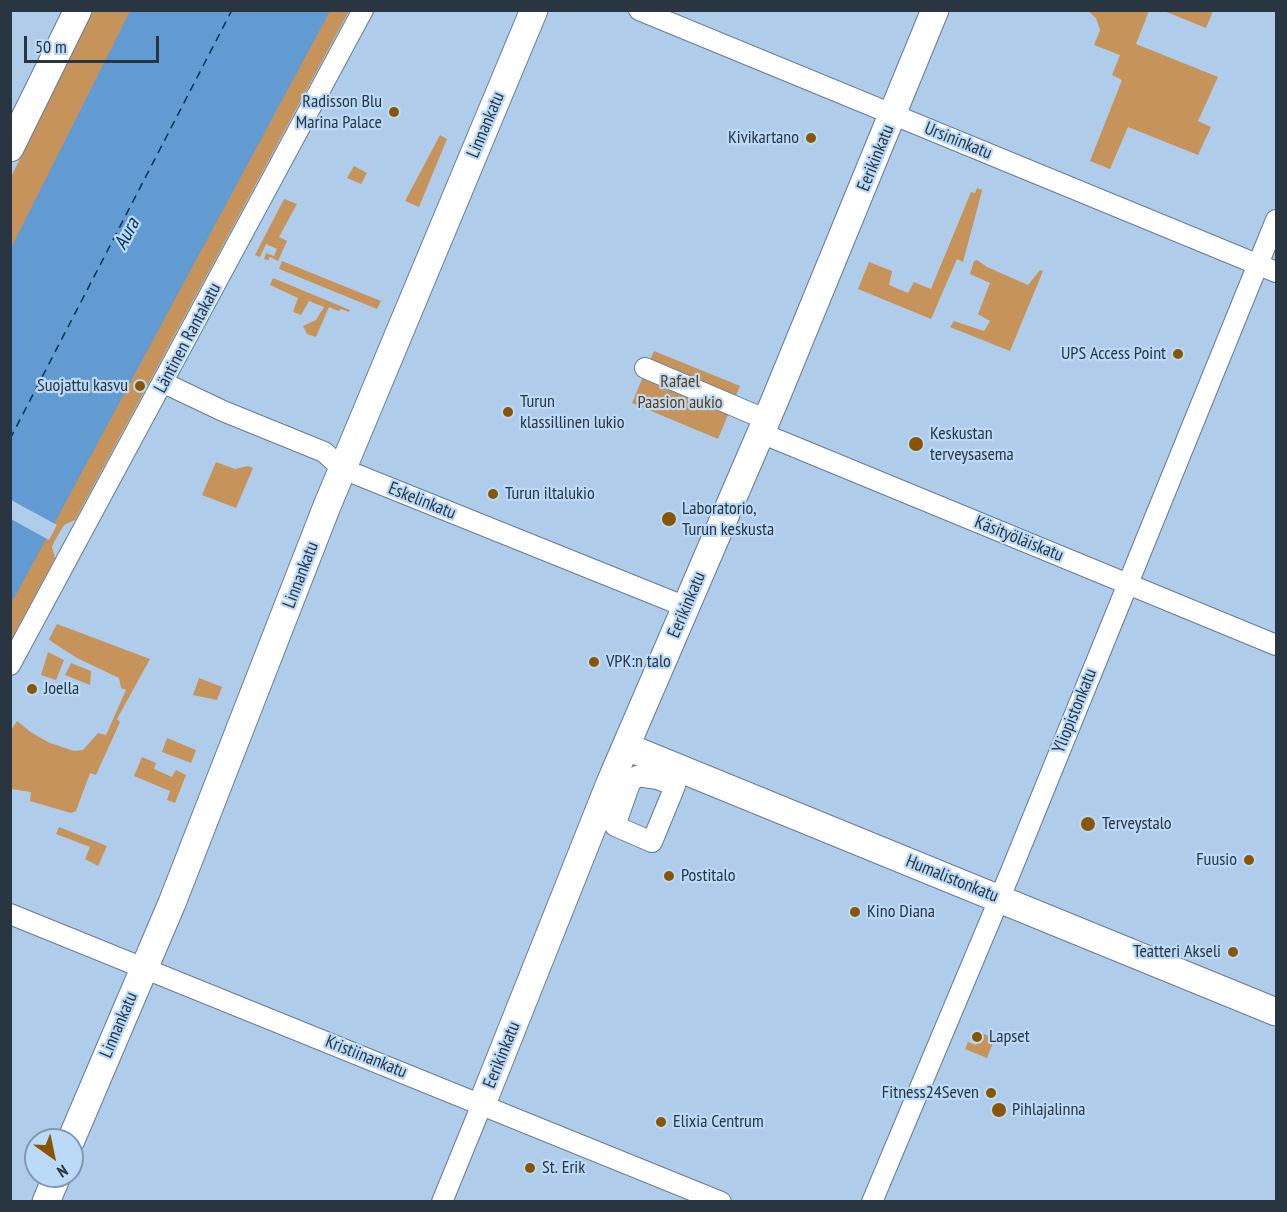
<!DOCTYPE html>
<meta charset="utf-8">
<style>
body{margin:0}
#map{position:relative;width:1287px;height:1212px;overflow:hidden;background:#afcdeb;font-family:"PT Sans Narrow",sans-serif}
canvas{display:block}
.frame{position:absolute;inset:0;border:12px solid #293541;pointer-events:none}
.north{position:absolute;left:24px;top:1128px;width:60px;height:60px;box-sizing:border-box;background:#bbdaf8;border:2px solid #8198af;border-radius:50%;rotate:147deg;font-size:16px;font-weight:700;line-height:24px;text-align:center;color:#293541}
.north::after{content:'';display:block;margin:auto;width:21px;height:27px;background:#8a5502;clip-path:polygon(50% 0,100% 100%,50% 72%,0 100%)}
.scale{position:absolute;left:24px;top:36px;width:135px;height:27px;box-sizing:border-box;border:3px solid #293541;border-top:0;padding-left:8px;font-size:18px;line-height:21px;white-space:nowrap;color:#293541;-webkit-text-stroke:4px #bbdaf8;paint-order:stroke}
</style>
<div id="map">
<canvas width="1287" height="1212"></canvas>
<div class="frame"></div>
<div class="north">N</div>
<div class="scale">50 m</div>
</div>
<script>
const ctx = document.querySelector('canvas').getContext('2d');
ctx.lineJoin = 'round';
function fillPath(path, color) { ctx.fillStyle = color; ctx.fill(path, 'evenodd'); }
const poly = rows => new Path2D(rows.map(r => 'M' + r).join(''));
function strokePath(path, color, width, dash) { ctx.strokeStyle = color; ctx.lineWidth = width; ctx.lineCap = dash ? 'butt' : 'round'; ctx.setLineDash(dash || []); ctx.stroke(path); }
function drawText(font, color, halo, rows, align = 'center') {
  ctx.font = font + ' "PT Sans Narrow",sans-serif'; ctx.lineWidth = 4.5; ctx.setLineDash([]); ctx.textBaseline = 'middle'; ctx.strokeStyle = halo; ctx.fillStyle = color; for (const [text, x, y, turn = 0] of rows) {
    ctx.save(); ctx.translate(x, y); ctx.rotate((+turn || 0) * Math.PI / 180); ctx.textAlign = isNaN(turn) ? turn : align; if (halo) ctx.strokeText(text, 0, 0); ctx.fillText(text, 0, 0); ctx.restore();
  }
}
const green = poly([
 [93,11,349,11,75,520,64,525,54,542,52,547,55,558,11,640,11,177],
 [1088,11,1149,11,1136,44,1218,77,1198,121,1211,127,1198,155,1128,127,1110,169,1090,161,1122,80,1112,75,1120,55,1094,45,1100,30,1096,18],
 [1164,11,1213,11,1206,28],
 [440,135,447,139,419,207,405,201],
 [354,166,367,173,361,184,347,178],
 [983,187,963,262,957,259,931,319,858,289,869,262,892,271,889,285,908,293,914,282,931,289,971,192,975,193,977,188,982,190],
 [284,199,297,204,279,237,287,241,278,261,270,257,268,260,264,259,266,253,274,256,277,249,266,244,260,257,255,255],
 [977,260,987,267,1028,285,1040,270,1043,271,1010,351,950,327,954,321,984,331,990,321,978,314,990,283,970,274,974,261],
 [282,261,381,301,377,309,279,269],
 [273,278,350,310,349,312,341,309,339,311,329,307,316,337,307,334,303,326,316,320,324,307,309,301,301,315,293,312,298,298,270,285],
 [654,351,740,386,718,439,632,403],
 [216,462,235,469,248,466,253,468,236,508,202,495],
 [57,624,150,659,117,719,120,722,96,775,90,773,76,811,71,813,30,801,31,792,11,789,11,730,17,721,32,733,50,743,74,751,83,750,98,733,106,735,126,690,121,688,119,678,77,658,52,642,49,639],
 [48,652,64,660,56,680,41,675],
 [71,663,91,671,90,685,65,675],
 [199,678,222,687,217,700,193,695],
 [167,738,196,750,191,763,162,752],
 [142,757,156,763,154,769,172,777,176,770,186,775,175,803,167,800,170,791,134,776],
 [59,827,107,846,98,866,85,859,90,847,56,834],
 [981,1033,995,1038,987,1058,965,1049,968,1042,976,1045]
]);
const water = poly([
 [130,11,330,11,11,604,11,248]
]);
const pier = poly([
 [11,500,57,525,49,540,11,519]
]);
const ferry = poly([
 [10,439,232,10]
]);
const street = poly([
 [639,10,1276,272],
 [645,368,767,420],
 [164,383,223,411,324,452,343,469,686,607],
 [761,433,1276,645],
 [10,665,363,10],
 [637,776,658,779,675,786,652,842,615,826,630,783,637,776],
 [10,914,721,1202],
 [442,1202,482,1104],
 [872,1202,1011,871,1276,220]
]);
const secondary = poly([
 [10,148,78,10],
 [627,747,1276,1012],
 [482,1104,610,783,775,400,935,10],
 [71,1140,172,903,327,506,534,10],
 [46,1202,57,1176]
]);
const markers = [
 [394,112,6,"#8a5502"],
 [811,138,6,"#8a5502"],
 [1178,354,6,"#8a5502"],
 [140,386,6,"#8a5502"],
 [508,412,6,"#8a5502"],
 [916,444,8,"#8a5502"],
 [493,494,6,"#8a5502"],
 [669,519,8,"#8a5502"],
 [594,662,6,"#8a5502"],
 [32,689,6,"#8a5502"],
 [1088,824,8,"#8a5502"],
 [1249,860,6,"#8a5502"],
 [669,876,6,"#8a5502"],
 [855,912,6,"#8a5502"],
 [1233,952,6,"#8a5502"],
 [977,1037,6,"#8a5502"],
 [991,1093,6,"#8a5502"],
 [999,1110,8,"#8a5502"],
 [661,1122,6,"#8a5502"],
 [530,1168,6,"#8a5502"]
];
const poiNames = [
 ["Radisson Blu",382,102,"right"],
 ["Marina Palace",382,123,"right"],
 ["Kivikartano",799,138,"right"],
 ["UPS Access Point",1166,354,"right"],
 ["Suojattu kasvu",128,386,"right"],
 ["Turun",520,402],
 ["klassillinen lukio",520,423],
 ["Keskustan",930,434],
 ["terveysasema",930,455],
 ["Turun iltalukio",505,494],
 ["Laboratorio,",682,509],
 ["Turun keskusta",682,530],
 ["VPK:n talo",606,662],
 ["Joella",44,689],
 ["Terveystalo",1102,824],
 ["Fuusio",1237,860,"right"],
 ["Postitalo",681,876],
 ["Kino Diana",867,912],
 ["Teatteri Akseli",1221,952,"right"],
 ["Lapset",989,1037],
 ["Fitness24Seven",979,1093,"right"],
 ["Pihlajalinna",1012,1110],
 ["Elixia Centrum",673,1122],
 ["St. Erik",542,1168]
];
const streetNames = [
 ["Linnankatu",486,125,-67],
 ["Ursininkatu",958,141,22],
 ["Eerikinkatu",876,158,-68],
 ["Läntinen Rantakatu",188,338,-62],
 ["Eskelinkatu",422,501,22],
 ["Käsityöläiskatu",1019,539,22],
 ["Linnankatu",301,575,-69],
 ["Eerikinkatu",687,605,-67],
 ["Yliopistonkatu",1075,711,-68],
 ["Humalistonkatu",952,879,22],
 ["Linnankatu",119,1025,-67],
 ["Eerikinkatu",502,1055,-68],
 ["Kristiinankatu",366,1057,22]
];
const parkNames = [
 ["Rafael",680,382],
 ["Paasion aukio",680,403]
];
const waterNames = [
 ["Aura",127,234,-62]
];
fillPath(green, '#c6935a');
fillPath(water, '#629bd2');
fillPath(pier, '#afcdeb');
strokePath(ferry, '#043155', 1.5, [8, 6]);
strokePath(street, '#617c98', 22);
strokePath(secondary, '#617c98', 29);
strokePath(street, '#fff', 20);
strokePath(secondary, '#fff', 27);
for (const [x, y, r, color] of markers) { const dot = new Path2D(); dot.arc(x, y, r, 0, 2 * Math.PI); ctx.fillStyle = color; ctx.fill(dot); strokePath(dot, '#bbdaf8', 2); }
drawText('18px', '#293541', '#bbdaf8', poiNames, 'left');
drawText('18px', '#293541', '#bbdaf8', streetNames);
drawText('18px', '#623d0c', '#bbdaf8', parkNames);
drawText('italic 20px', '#043155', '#bbdaf8', waterNames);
</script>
